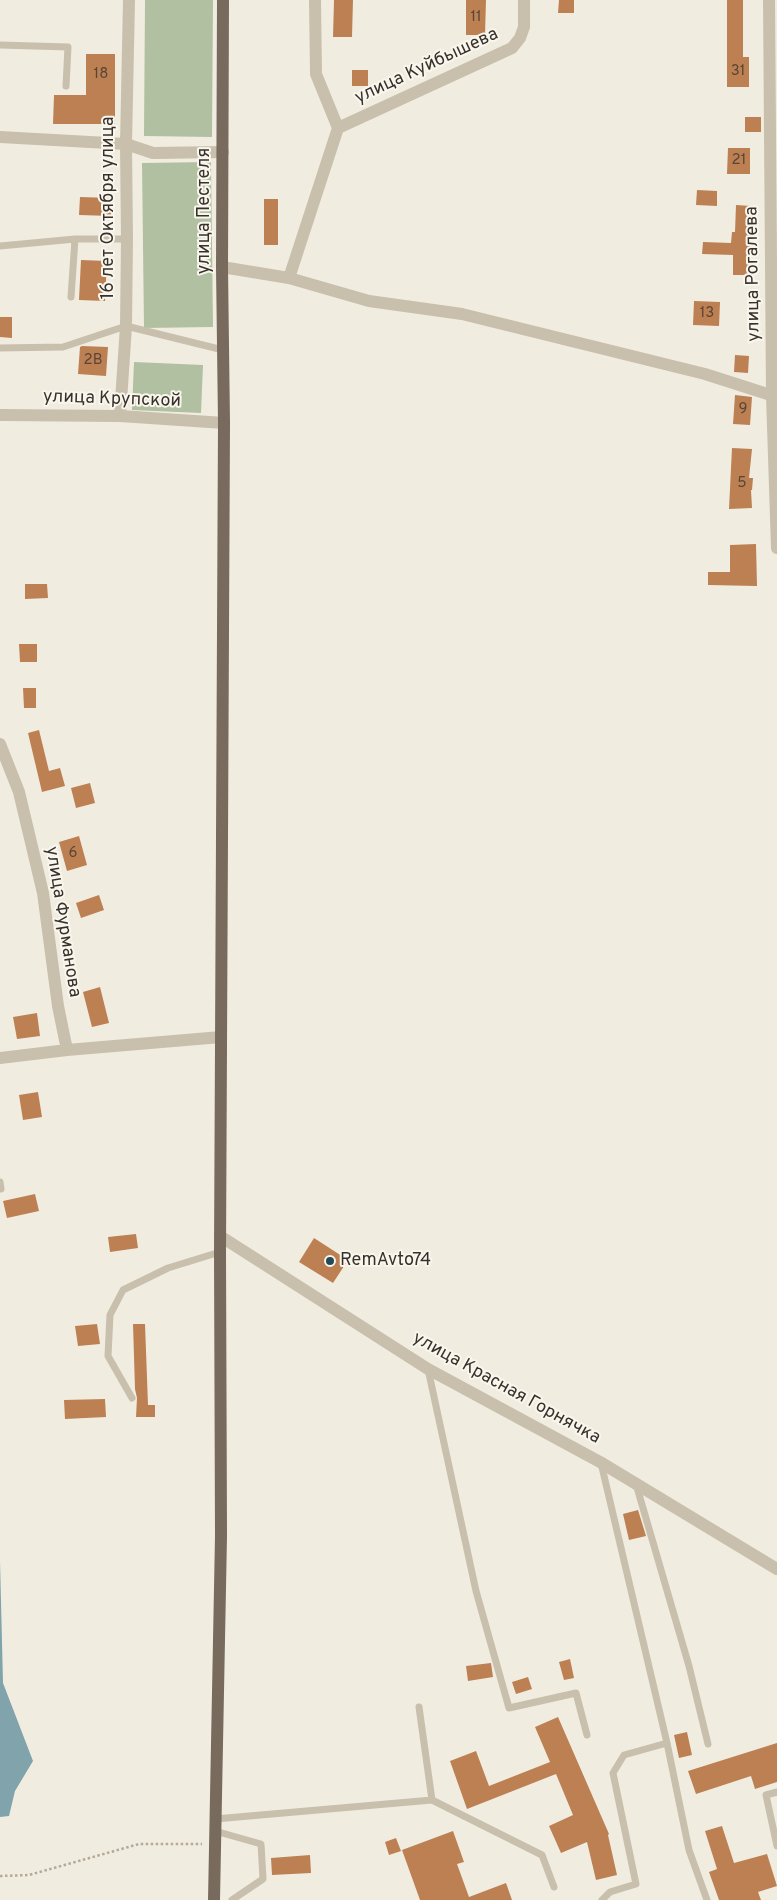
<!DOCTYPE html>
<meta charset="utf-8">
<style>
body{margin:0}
canvas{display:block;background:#f1ece0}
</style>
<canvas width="777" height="1900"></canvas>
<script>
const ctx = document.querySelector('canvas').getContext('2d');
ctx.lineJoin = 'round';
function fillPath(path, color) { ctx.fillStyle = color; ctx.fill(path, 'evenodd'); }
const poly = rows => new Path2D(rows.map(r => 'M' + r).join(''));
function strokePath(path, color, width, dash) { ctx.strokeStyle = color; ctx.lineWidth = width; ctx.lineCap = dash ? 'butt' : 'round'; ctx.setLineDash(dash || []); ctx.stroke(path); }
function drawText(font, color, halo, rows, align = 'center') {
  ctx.font = font + ' Overpass,sans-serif'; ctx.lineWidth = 4; ctx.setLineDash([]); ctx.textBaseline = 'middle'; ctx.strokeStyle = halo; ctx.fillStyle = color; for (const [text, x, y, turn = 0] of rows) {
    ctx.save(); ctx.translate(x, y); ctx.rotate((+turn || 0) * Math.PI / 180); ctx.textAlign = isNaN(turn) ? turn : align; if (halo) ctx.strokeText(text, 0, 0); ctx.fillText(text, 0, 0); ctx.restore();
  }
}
const green = poly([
 [145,0,213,0,212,137,144,136],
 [211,162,213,327,144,328,142,163],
 [134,362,203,365,201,413,132,410]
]);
const water = poly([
 [0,1561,3,1683,33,1761,15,1791,9,1816,0,1817]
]);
const building = poly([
 [334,0,353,0,352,37,333,37],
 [466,0,486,0,485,35,466,35],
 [559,0,574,0,574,13,558,13],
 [727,0,743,0,743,57,749,57,749,87,727,87],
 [86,54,115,54,115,124,53,124,54,95,86,95],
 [352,70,368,70,368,86,352,86],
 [745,117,761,117,761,132,745,132],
 [728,148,750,148,750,174,727,174],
 [697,190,717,191,717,206,696,205],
 [80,197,112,198,111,216,79,215],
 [264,199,278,199,278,245,264,245],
 [736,205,751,206,751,275,733,275,733,255,702,254,703,242,731,243,732,232,735,232],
 [81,260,107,261,105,301,79,300],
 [694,301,720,302,719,326,693,325],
 [0,317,12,317,12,338,0,337],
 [82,346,108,347,106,376,78,374,80,347],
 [735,355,749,356,748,373,734,372],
 [735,395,752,397,750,425,733,424],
 [732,448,752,449,749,478,753,478,752,490,751,490,752,508,729,509],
 [756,544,757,586,708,585,708,572,730,572,730,545],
 [25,584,47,584,48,598,25,599],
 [19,644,37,644,37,662,20,662],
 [23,688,36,688,36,708,24,708],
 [39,730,49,771,60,768,65,786,42,792,28,733],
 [90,783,95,803,76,808,71,788],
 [79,836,87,865,67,871,59,842],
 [99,895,104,910,81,918,76,903],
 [100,987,109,1023,92,1027,83,992],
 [37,1013,40,1036,17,1039,13,1017],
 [38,1092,42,1117,23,1120,19,1095],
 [35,1194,39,1211,7,1218,3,1201],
 [136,1234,138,1248,110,1252,108,1237],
 [314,1238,348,1260,333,1283,299,1262],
 [97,1324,100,1344,78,1346,75,1326],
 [133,1324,145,1324,148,1405,155,1405,155,1417,136,1417,137,1398,135,1389],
 [105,1399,106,1417,65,1419,64,1400],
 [638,1510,646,1536,629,1540,623,1514],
 [570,1659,574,1678,564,1680,559,1662],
 [491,1663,493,1677,468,1681,466,1666],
 [528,1677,532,1689,516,1694,512,1682],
 [558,1717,609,1834,608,1835,617,1875,596,1880,587,1842,561,1853,549,1826,573,1815,556,1774,467,1809,450,1761,476,1751,489,1786,550,1762,535,1727],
 [687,1732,692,1755,679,1758,674,1735],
 [777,1743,777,1782,755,1789,751,1776,696,1794,688,1771],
 [722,1826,734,1863,767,1854,777,1886,758,1892,761,1900,719,1900,709,1872,717,1869,705,1831],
 [453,1831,464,1862,457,1864,469,1897,506,1883,512,1900,420,1900,402,1850],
 [396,1838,401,1851,389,1855,385,1842],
 [310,1855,311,1873,272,1875,271,1858]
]);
const path = poly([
 [0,1876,29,1875,139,1844,202,1844]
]);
const lane = poly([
 [0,45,68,47,66,86],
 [0,246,75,239,127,239],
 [71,297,75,239],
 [0,348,63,347,126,326,223,350],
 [0,1182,1,1189],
 [428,1369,476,1591,509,1708,576,1693,587,1735],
 [132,1398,108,1356,110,1315,123,1290,168,1268,220,1252],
 [601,1463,667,1743,689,1850,707,1900],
 [636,1484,689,1666,708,1744],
 [419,1707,432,1800],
 [777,1792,766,1795,777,1846],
 [215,1819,432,1800,542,1855,554,1887],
 [215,1831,261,1844,263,1879,232,1900],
 [602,1900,610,1892,636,1884,613,1773,624,1755,667,1743]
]);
const street = poly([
 [315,0,316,74,338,128],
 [769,0,772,396,777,548],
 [338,128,512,48,520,38,524,27,524,0],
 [0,137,126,144,153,153,223,152],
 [222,267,289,278,369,301,462,314,705,374,777,397],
 [289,278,338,128],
 [0,415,120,416,224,423],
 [120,416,126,326,127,239,126,144,129,0],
 [0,744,19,792,43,893,58,1006,67,1050],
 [0,1058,67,1050,221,1037],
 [220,1236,428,1369,600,1462,777,1569]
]);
const primary = poly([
 [214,1900,221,1536,220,1252,224,423,222,267,223,0]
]);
const markers = [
 [330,1261,5,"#234a56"]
];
const numberNames = [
 ["11",476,18],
 ["31",738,72],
 ["18",101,75],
 ["21",739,161],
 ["13",707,314],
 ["2В",93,361],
 ["9",743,410],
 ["5",742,484],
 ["6",73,854]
];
const streetNames = [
 ["улица Куйбышева",427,67,-25],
 ["16 лет Октября улица",109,208,-90],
 ["улица Пестеля",205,211,-90],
 ["улица Рогалева",754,274,-91],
 ["улица Крупской",112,400,2],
 ["улица Фурманова",62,922,81],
 ["улица Красная Горнячка",506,1389,29]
];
const poiNames = [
 ["RemAvto74",340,1261]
];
fillPath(green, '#b0c0a1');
fillPath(water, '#81a3ac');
fillPath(building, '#bc8053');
strokePath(path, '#b5a997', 2.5, [2.5, 2.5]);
strokePath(lane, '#c9bfad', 7);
strokePath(street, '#c9bfad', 12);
strokePath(primary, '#786b5d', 12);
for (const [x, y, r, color] of markers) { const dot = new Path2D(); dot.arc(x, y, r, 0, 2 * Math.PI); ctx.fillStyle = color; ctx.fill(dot); strokePath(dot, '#f9f6ed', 2); }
drawText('15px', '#594535', null, numberNames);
drawText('18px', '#38312b', '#f9f6ed', streetNames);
drawText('18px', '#38312b', '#f9f6ed', poiNames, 'left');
</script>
